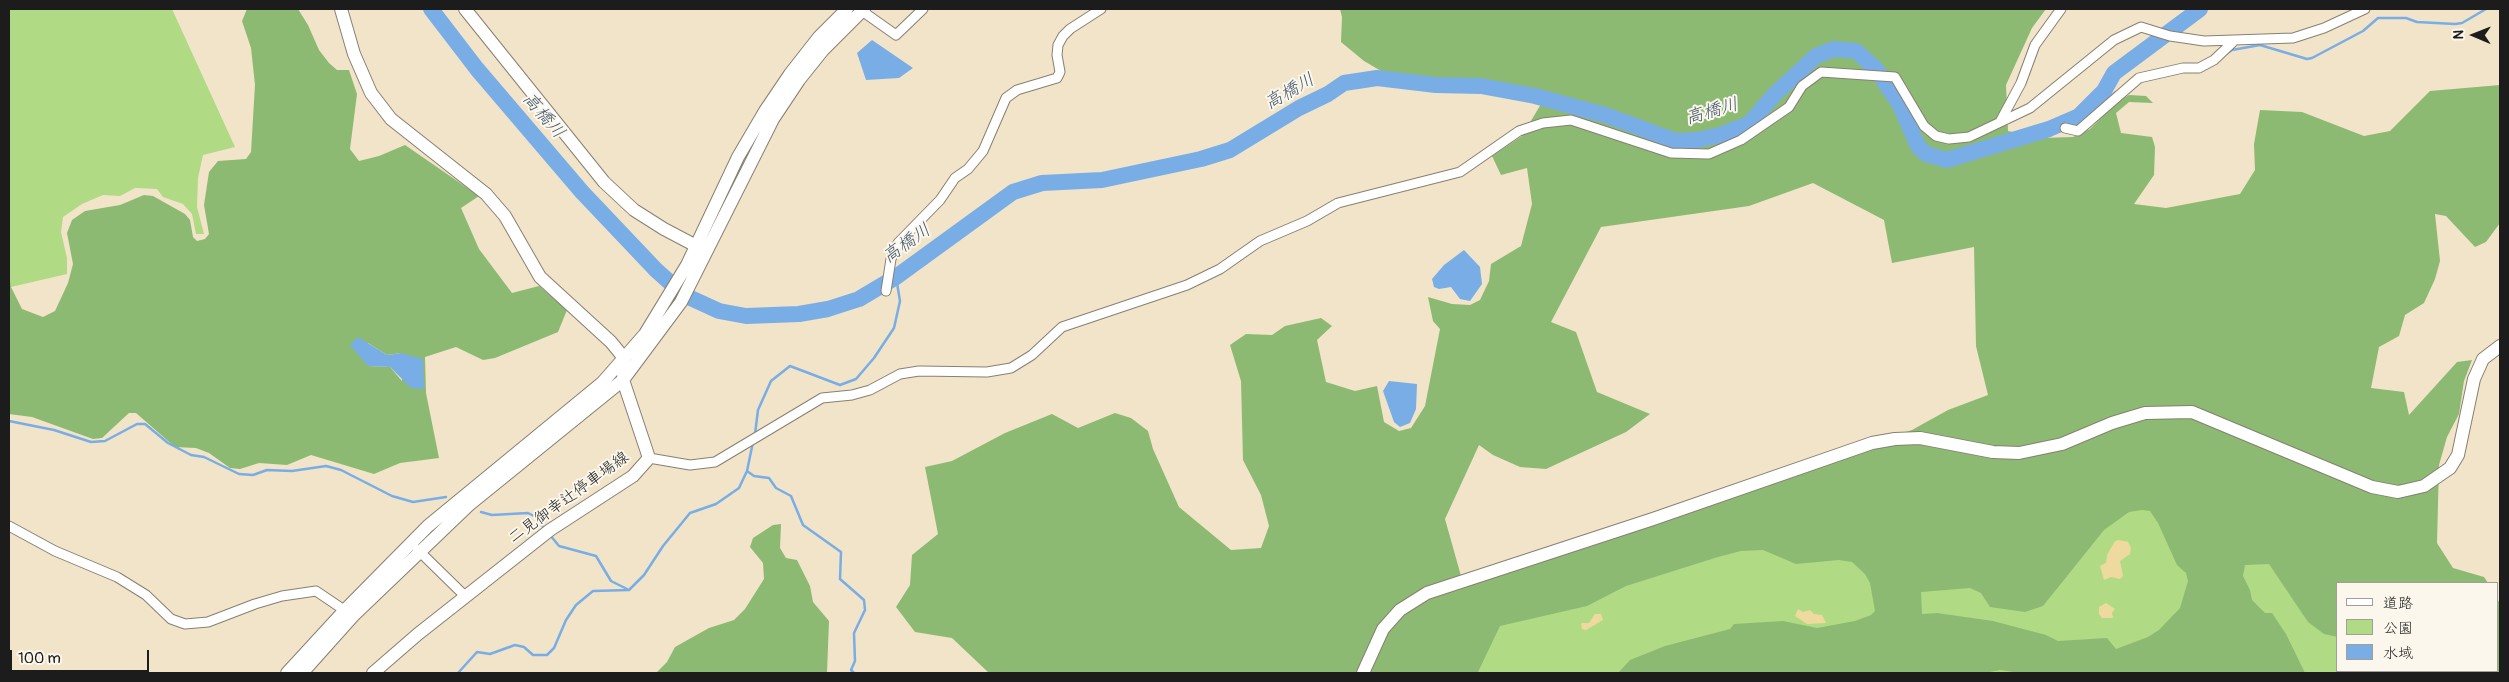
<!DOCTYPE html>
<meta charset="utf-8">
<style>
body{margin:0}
#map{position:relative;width:2509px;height:682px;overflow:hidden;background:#f1e4c9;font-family:Pangolin,"Klee One",sans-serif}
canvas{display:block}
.frame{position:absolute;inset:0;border:10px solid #1c1c1c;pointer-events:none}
.legend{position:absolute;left:2336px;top:582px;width:162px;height:90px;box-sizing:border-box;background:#fbf7ec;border:1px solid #a29f99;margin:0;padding:6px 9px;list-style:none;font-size:15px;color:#1c1c1c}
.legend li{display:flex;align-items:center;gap:10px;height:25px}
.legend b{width:25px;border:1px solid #a29f99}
.north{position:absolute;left:2449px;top:10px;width:50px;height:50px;-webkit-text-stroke:4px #fbf7ec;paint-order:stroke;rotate:271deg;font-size:14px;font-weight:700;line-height:20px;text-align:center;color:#1c1c1c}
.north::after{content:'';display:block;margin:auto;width:18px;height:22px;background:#1c1c1c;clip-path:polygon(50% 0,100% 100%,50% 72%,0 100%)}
.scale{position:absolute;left:10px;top:650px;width:139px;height:22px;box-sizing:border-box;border:2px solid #1c1c1c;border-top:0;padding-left:6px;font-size:15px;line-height:18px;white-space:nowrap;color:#1c1c1c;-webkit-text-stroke:4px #fbf7ec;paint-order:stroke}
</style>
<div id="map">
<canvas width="2509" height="682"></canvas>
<div class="frame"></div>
<ul class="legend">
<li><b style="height:6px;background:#fff"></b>道路</li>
<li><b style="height:14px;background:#b1da85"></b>公園</li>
<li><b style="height:14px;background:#79ade6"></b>水域</li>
</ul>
<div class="north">N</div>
<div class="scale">100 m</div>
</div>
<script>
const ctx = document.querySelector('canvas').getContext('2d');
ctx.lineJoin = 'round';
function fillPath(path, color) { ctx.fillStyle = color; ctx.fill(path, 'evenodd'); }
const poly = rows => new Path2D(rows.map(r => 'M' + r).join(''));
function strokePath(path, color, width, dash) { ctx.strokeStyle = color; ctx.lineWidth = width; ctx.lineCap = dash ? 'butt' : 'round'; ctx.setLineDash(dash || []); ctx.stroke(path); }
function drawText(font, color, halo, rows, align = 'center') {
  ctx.font = font + ' Pangolin,"Klee One",sans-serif'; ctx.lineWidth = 4; ctx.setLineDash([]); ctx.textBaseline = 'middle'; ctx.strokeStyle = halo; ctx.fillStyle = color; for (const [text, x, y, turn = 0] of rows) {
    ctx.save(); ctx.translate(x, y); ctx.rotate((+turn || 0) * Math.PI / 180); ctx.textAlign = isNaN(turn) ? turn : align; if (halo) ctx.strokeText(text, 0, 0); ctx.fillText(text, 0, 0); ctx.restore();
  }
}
const green = poly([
 [9,9,172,9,235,147,203,155,198,178,197,207,204,234,196,234,192,214,183,204,163,197,157,189,135,188,120,196,103,195,82,204,63,217,61,232,67,258,67,274,11,287,9,267],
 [2109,479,2338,583,2338,671,2440,671,2441,673,1369,673,1412,608]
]);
const forest = poly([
 [247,9,298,9,308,25,319,50,329,63,337,70,349,70,357,94,350,149,359,161,379,156,405,145,479,196,461,208,479,249,512,293,539,286,567,310,558,332,495,358,483,360,456,347,425,357,426,393,439,458,400,463,374,474,311,455,287,465,259,463,240,469,230,468,209,453,196,448,175,447,136,413,129,413,102,438,93,439,32,417,9,414,9,267,11,287,22,309,43,317,55,311,68,283,73,264,67,233,72,220,85,211,120,205,144,195,153,196,185,214,190,220,193,237,197,241,205,239,209,234,204,205,209,172,218,161,246,159,251,152,255,85,251,48,242,21],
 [368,343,387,355,401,353,402,381,390,367,368,366],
 [1340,9,2046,9,2032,28,2006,85,2008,131,2041,138,2073,137,2090,129,2116,103,2129,95,2146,96,2153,103,2129,102,2116,113,2121,133,2152,137,2155,147,2154,175,2134,204,2166,208,2240,194,2255,170,2254,144,2260,110,2302,112,2364,136,2390,131,2430,91,2500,85,2500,223,2486,242,2475,247,2446,216,2435,214,2440,261,2435,279,2424,303,2405,315,2399,336,2379,347,2371,388,2404,392,2409,415,2457,362,2472,360,2464,381,2459,414,2447,437,2439,465,2437,543,2453,568,2484,577,2488,583,2338,583,2338,637,2324,634,2308,622,2269,564,2245,565,2243,576,2250,590,2252,600,2265,613,2272,613,2286,634,2305,673,2021,673,2000,670,1984,673,1618,673,1630,660,1665,646,1730,629,1734,624,1783,621,1817,628,1855,621,1871,615,1875,611,1870,583,1865,574,1852,562,1839,560,1796,564,1763,550,1741,551,1718,557,1626,586,1587,606,1500,626,1478,672,989,673,952,638,915,632,896,607,910,585,912,555,938,534,925,467,952,461,1005,433,1052,414,1078,428,1115,413,1131,418,1148,431,1153,449,1179,507,1231,550,1261,548,1269,526,1261,495,1243,460,1241,381,1230,345,1246,334,1272,335,1285,326,1321,318,1332,326,1317,340,1326,382,1355,391,1377,386,1384,422,1399,431,1411,428,1425,406,1440,329,1433,321,1428,297,1452,304,1470,305,1480,300,1489,281,1491,264,1521,246,1532,204,1527,168,1501,175,1492,156,1522,136,1541,104,1482,92,1410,88,1364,61,1341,42,1342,17],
 [1813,183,1884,220,1892,263,1974,247,1976,346,1988,395,1948,410,1912,430,1461,576,1445,519,1479,445,1493,455,1520,467,1546,469,1626,432,1650,414,1597,392,1576,332,1551,322,1601,227,1749,206],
 [2142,510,2150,511,2158,523,2177,565,2186,573,2188,581,2180,608,2159,630,2148,637,2116,649,2107,638,2058,641,2046,635,1993,621,1937,613,1922,614,1921,592,1970,588,1981,593,1990,607,2025,612,2043,606,2104,530,2129,512],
 [781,524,780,548,786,558,797,560,810,586,813,602,829,621,827,673,656,673,667,662,675,647,709,628,734,620,745,609,764,579,763,563,750,547,753,538,773,525],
 [2498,600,2500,604,2500,673,2361,672,2498,671]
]);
const sand = poly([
 [2119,540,2128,542,2131,548,2130,554,2120,561,2123,576,2120,579,2111,577,2104,580,2100,566,2106,563,2107,555,2115,541],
 [2106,603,2115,609,2112,613,2113,618,2102,618,2099,614,2099,607],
 [1798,609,1803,612,1810,610,1814,614,1822,615,1826,623,1807,624,1795,616],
 [1595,614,1601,614,1603,620,1586,630,1582,629,1581,623,1589,623]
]);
const water = poly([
 [872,40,913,68,899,78,866,80,857,53],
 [1464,250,1480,267,1482,284,1470,301,1460,299,1451,287,1439,289,1434,287,1432,279,1444,265],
 [358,337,387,355,401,353,423,359,424,389,411,388,390,367,368,366,350,345],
 [1389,381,1417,384,1416,409,1410,423,1400,427,1394,422,1383,391]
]);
const stream = poly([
 [2226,54,2232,50,2260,45,2307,59,2312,58,2363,31,2378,18,2406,18,2417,22,2455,24,2462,23,2486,9],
 [2065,122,2079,120,2089,114,2116,92],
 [9,421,54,430,91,442,105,441,137,424,145,424,168,443,191,455,204,457,239,474,253,475,267,470,292,471,326,466,341,470,392,496,413,502,446,497],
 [755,434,758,410,771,381,790,366,840,385,856,379,874,358,894,328,900,301,896,277],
 [747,471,754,476,769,478,776,488,791,496,803,525,841,552,840,579,864,600,865,610,854,633,855,661,851,670,854,673],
 [481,512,492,515,528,513,536,517,545,529],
 [550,535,559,546,596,556,611,581,627,589],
 [458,673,477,652,490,654,515,645,524,647,533,655,547,655,554,648,566,620,576,605,593,591,629,590,644,575,663,546,690,513,716,504,739,488,747,471,753,442]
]);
const river = poly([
 [431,9,477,69,582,192,656,270,684,295,719,311,746,316,799,314,828,309,859,299,896,277,1013,192,1042,183,1102,180,1201,159,1230,150,1299,108,1328,94,1344,83,1377,78,1436,85,1481,86,1535,96,1605,115,1676,141,1697,140,1720,135,1749,124,1775,94,1816,56,1834,49,1856,51,1876,69,1900,105,1918,146,1926,154,1947,160,2049,129,2079,116,2104,91,2114,73,2200,9]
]);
const street = poly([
 [862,11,896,35,923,9],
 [2000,122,2021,83,2035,45,2061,9],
 [2065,128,2078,131,2139,78,2183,68,2199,68,2214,60,2234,41],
 [886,291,891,259,898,243,940,200,955,178,968,169,983,151,1006,98,1017,90,1057,78,1060,72,1057,55,1058,45,1063,36,1070,29,1101,9],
 [649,458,690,465,715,462,822,398,852,395,870,390,900,374,919,371,987,372,1011,368,1032,355,1062,327,1187,285,1220,269,1260,241,1307,221,1338,203,1460,172,1519,131,1543,123,1571,120,1671,153,1709,154,1741,140,1789,107,1802,86,1821,72,1895,77,1924,126,1936,136,1949,139,1969,137,2030,108,2114,40,2141,27,2170,36,2204,41,2293,38,2324,28,2365,9],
 [9,526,55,551,117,577,146,595,171,619,185,624,208,622,255,604,282,596,316,591,350,614],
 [417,549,465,596]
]);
const secondary = poly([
 [341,9,354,54,371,93,391,119,486,194,505,216,540,277,611,342,624,358,623,380,649,458,633,476,550,530,418,634,373,673],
 [465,9,604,182,634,210,664,229,702,249],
 [287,673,345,610,428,526,602,383,645,334,687,265,738,157,765,111,790,74,819,37,847,9],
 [302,673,353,616,470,504,623,380,681,302,773,119,799,80,823,50,864,9],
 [1363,673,1383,629,1400,610,1427,593,1653,519,1872,443,1895,439,1920,438,1993,452,2019,453,2062,444,2112,423,2145,413,2192,412,2372,487,2398,492,2424,486,2450,468,2458,455,2474,379,2483,359,2500,346]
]);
const streetNames = [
 ["二見御幸辻停車場線",569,498,-36]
];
const waterNames = [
 ["高橋川",1290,92,-30],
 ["高橋川",1712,112,-16],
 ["高橋川",543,116,49],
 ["高橋川",907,244,-35]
];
fillPath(green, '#b1da85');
fillPath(forest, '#8cba72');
fillPath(sand, '#eeda9e');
fillPath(water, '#79ade6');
strokePath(stream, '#79ade6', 2.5);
strokePath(river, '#79ade6', 16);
strokePath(street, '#868072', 11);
strokePath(secondary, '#868072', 14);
strokePath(street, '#fff', 9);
strokePath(secondary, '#fff', 12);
drawText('16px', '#1c1c1c', '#fbf7ec', streetNames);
drawText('italic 18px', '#41566d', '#fbf7ec', waterNames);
</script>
